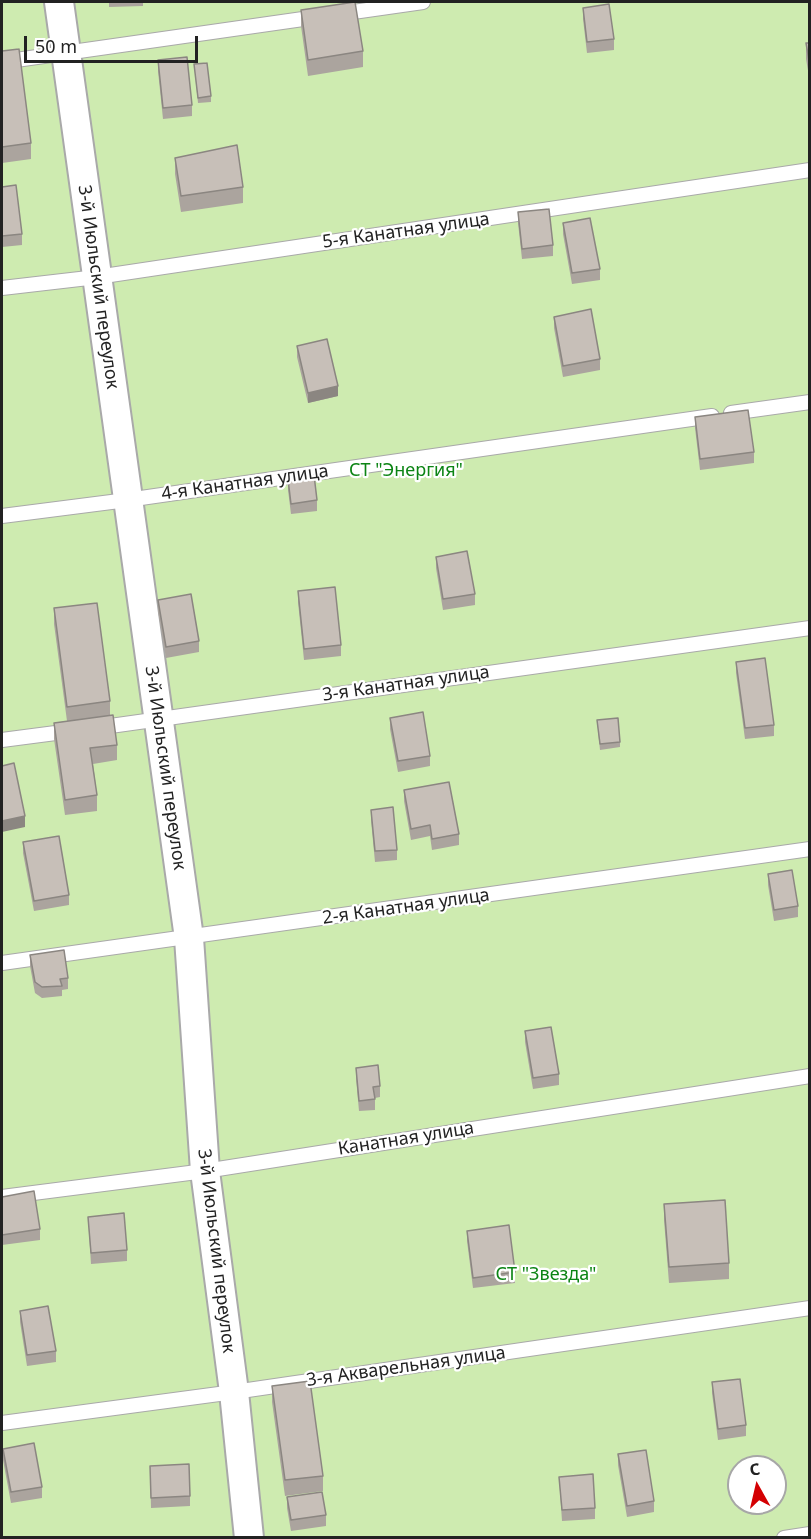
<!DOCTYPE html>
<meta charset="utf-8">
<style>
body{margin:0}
#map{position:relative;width:811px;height:1539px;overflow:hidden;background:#f2efe9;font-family:"Noto Sans",sans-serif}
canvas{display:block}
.frame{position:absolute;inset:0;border:3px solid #222;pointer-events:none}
.north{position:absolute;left:727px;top:1455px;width:60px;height:60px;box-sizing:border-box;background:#fff;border:2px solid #a7a7a7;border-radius:50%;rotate:352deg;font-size:16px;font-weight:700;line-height:24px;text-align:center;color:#222}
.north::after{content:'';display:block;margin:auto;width:21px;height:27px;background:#d40003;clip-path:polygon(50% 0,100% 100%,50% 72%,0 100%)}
.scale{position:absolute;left:24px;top:36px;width:174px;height:27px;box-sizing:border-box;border:3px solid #222;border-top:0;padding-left:8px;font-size:18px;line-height:21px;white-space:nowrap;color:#222;-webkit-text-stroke:4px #fff;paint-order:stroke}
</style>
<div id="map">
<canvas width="811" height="1539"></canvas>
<div class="frame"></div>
<div class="north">С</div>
<div class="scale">50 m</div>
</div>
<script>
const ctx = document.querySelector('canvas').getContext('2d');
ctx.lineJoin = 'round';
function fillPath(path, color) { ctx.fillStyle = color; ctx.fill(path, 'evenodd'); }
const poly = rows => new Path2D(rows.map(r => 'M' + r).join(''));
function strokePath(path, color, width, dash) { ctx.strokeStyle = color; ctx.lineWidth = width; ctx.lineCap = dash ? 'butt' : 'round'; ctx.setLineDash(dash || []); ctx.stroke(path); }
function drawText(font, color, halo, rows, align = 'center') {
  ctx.font = font + ' "Noto Sans",sans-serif'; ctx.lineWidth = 4.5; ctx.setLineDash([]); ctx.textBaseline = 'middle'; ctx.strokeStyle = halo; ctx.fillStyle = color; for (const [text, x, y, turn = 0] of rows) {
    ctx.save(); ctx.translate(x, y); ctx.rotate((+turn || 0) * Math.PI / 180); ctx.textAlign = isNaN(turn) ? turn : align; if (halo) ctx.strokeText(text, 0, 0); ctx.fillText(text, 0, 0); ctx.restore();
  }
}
const grass = poly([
 [2,2,809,2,809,1537,2,1538],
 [739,1467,775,1467,775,1503,739,1503]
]);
const lane = poly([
 [339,14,423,2],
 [2,62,317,17],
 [2,288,97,277,810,170],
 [731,413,810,402],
 [2,516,127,500,712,416],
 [96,728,810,628],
 [2,740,71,731],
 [2,963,810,849],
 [2,1197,205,1171,810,1076],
 [2,1423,234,1392,810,1308],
 [784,1538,810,1534]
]);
const street = poly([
 [59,2,189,938,205,1171,234,1392,249,1538]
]);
const wall = poly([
 [109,2,143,2,143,6,109,7],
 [583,8,614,39,614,50,587,53,583,19],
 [301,10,363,51,363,67,308,76,301,26],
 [806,43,810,43,810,82,806,59],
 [2,51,31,143,31,159,2,163],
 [158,60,192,105,192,116,163,119,158,71],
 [194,64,211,96,211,102,198,103],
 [175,158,243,187,243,203,181,212,175,174],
 [2,187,22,234,22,245,2,247],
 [518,212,553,245,553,256,522,259,518,223],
 [563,223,600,269,600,280,572,284,563,234],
 [554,317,600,359,600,370,563,377,554,328],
 [297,346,338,396,308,403,297,357],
 [695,417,754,452,754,463,700,470,695,428],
 [288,479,317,500,317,511,291,514,288,490],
 [436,557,475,594,475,605,443,610,436,568],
 [298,591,341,645,341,656,304,660,298,602],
 [158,600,199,641,199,652,166,658,158,611],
 [54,608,110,701,110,715,117,745,117,760,93,764,97,795,97,811,65,815,54,739,54,723,67,721,54,624],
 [736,662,774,725,774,736,745,739,736,673],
 [390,718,430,756,430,766,398,772,390,729],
 [597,720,620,742,620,747,600,750],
 [404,790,459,834,459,845,432,850,430,836,411,840,404,801],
 [371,810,397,850,397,860,375,862,371,820],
 [23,842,69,895,69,905,34,911,23,853],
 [768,874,798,906,798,917,774,921,768,885],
 [30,955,68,978,68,989,62,990,62,996,42,998,35,993,30,966],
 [525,1031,559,1074,559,1085,533,1089,525,1042],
 [356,1068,380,1086,380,1097,375,1098,375,1110,359,1111,356,1078],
 [2,1197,40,1229,40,1240,2,1245],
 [664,1204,729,1263,729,1279,669,1283,664,1220],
 [88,1217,127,1250,127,1261,91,1264],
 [467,1231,515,1272,515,1283,473,1288,467,1241],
 [20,1311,56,1351,56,1362,27,1366,20,1322],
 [712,1382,746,1425,746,1436,718,1440,712,1393],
 [272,1386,323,1476,323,1491,285,1496,272,1402],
 [3,1449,42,1487,42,1498,11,1503,3,1460],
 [618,1454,654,1501,654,1512,627,1517,618,1465],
 [150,1466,190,1496,190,1506,151,1508],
 [559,1477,595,1508,595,1519,562,1521],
 [287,1497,326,1515,326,1526,291,1531,287,1508]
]);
const shadedWall = poly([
 [338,386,338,396,308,403,308,393],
 [25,816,25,827,2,832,2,821]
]);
const building = poly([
 [355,2,363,51,308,60,301,10,355,2],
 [609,4,614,39,587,42,583,8,609,4],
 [806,43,810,43,810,66,806,43],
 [19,49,31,143,2,147,2,51,19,49],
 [187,57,192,105,163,108,158,60,187,57],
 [207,63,211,96,198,98,194,64,207,63],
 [237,145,243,187,181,196,175,158,237,145],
 [16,185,22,234,2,236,2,187,16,185],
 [549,209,553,245,522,249,518,212,549,209],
 [590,218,600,269,572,273,563,223,590,218],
 [591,309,600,359,563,366,554,317,591,309],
 [327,339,338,386,308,393,297,346,327,339],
 [748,410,754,452,700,459,695,417,748,410],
 [314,475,317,500,291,504,288,479,314,475],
 [467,551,475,594,443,599,436,557,467,551],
 [335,587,341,645,304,649,298,591,335,587],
 [191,594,199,641,166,647,158,600,191,594],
 [97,603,110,701,67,707,54,608,97,603],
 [765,658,774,725,745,728,736,662,765,658],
 [423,712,430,756,398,761,390,718,423,712],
 [113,715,117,745,90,748,97,795,65,800,54,723,113,715],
 [618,718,620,742,600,744,597,720,618,718],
 [14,763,25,816,2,821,2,766,14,763],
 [449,782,459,834,432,839,430,825,411,829,404,790,449,782],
 [393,807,397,850,375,851,371,810,393,807],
 [59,836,69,895,34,901,23,842,59,836],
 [792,870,798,906,774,910,768,874,792,870],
 [64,950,68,978,60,979,62,986,42,987,35,982,30,955,64,950],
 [551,1027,559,1074,533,1078,525,1031,551,1027],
 [378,1065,380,1086,373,1087,375,1099,359,1101,356,1068,378,1065],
 [34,1191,40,1229,2,1235,2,1197,34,1191],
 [725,1200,729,1263,669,1267,664,1204,725,1200],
 [124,1213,127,1250,91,1253,88,1217,124,1213],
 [509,1225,515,1272,473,1278,467,1231,509,1225],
 [48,1306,56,1351,27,1355,20,1311,48,1306],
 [740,1379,746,1425,718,1429,712,1382,740,1379],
 [310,1381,323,1476,285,1480,272,1386,310,1381],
 [34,1443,42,1487,11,1492,3,1449,34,1443],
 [646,1450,654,1501,627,1506,618,1454,646,1450],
 [189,1464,190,1496,151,1498,150,1466,189,1464],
 [593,1474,595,1508,562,1510,559,1477,593,1474],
 [322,1492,326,1515,291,1520,287,1497,322,1492]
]);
const streetNames = [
 ["5-я Канатная улица",406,231,-8],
 ["3-й Июльский переулок",98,287,82],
 ["4-я Канатная улица",245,483,-8],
 ["3-я Канатная улица",406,684,-8],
 ["3-й Июльский переулок",165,768,82],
 ["2-я Канатная улица",406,907,-8],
 ["Канатная улица",406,1139,-9],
 ["3-й Июльский переулок",216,1251,83],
 ["3-я Акварельная улица",406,1367,-8]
];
const parkNames = [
 ["СТ \"Энергия\"",406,471],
 ["СТ \"Звезда\"",546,1275]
];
fillPath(grass, '#ceebb0');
strokePath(lane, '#a9a9a9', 16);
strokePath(street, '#a9a9a9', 32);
strokePath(lane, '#fff', 14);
strokePath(street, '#fff', 28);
fillPath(wall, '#aba49e');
fillPath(shadedWall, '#8b8681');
fillPath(building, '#c7bfb8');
strokePath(building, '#8b8681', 1.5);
drawText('18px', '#222', '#fff', streetNames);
drawText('18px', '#0c8414', '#fff', parkNames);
</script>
